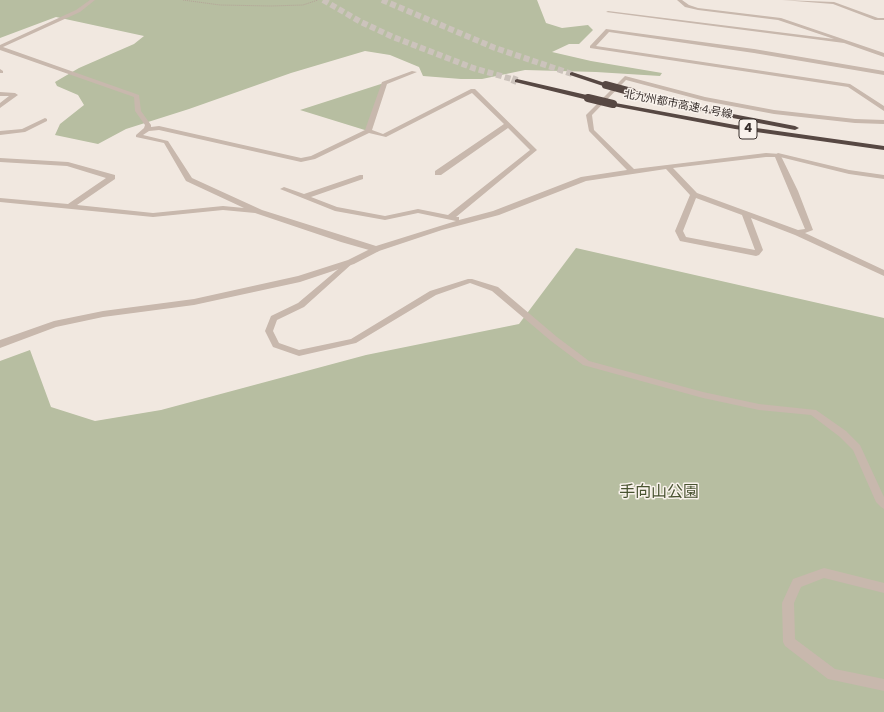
<!DOCTYPE html>
<meta charset="utf-8">
<style>
body{margin:0}
canvas{display:block;background:#f1e8e0}
</style>
<canvas width="884" height="712"></canvas>
<script>
const ctx = document.querySelector('canvas').getContext('2d');
ctx.lineJoin = 'round';
function fillPath(path, color) { ctx.fillStyle = color; ctx.fill(path, 'evenodd'); }
const poly = rows => new Path2D(rows.map(r => 'M' + r).join(''));
function strokePath(path, color, width, dash) { ctx.strokeStyle = color; ctx.lineWidth = width; ctx.lineCap = dash ? 'butt' : 'round'; ctx.setLineDash(dash || []); ctx.stroke(path); }
function drawText(font, color, halo, rows, align = 'center') {
  ctx.font = font + ' Poppins,"Noto Sans JP",sans-serif'; ctx.lineWidth = 3; ctx.setLineDash([]); ctx.textBaseline = 'middle'; ctx.strokeStyle = halo; ctx.fillStyle = color; for (const [text, x, y, turn = 0] of rows) {
    ctx.save(); ctx.translate(x, y); ctx.rotate((+turn || 0) * Math.PI / 180); ctx.textAlign = isNaN(turn) ? turn : align; if (halo) ctx.strokeText(text, 0, 0); ctx.fillText(text, 0, 0); ctx.restore();
  }
}
const green = poly([
 [0,0,537,0,546,23,562,28,588,25,593,30,579,44,569,44,552,52,591,61,662,73,660,76,596,72,525,70,482,79,461,79,423,76,419,67,390,55,365,51,291,73,189,109,126,129,98,144,55,135,60,124,84,105,78,95,57,86,55,82,79,68,134,44,144,36,56,17,0,38],
 [384,83,368,131,300,110],
 [576,248,884,318,884,712,0,712,0,361,30,350,51,407,95,421,161,410,366,355,519,324]
]);
const motorwayTunnelFar1 = poly([
 [323,0,361,22,393,37,473,68,515,80],
 [382,0,495,48,572,74]
]);
const motorwayTunnel = poly([
 [512,79,517,81]
]);
const path = poly([
 [183,0,220,5,271,6,303,5,318,0]
]);
const service = poly([
 [349,260,351,260,354,262,304,307,277,320,273,331,279,343,299,350,351,339,430,291,468,279,472,279,498,287,557,337,589,361,703,392,759,404,816,410,846,431,860,445,884,497,884,509,881,507,876,502,853,450,840,437,811,415,759,410,703,398,583,365,551,341,492,291,470,283,436,295,356,343,299,356,273,347,265,331,271,316,298,303,349,260],
 [824,568,884,583,884,593,824,578,801,587,794,603,795,639,835,669,884,679,884,691,828,679,785,646,783,642,782,603,793,579,824,568]
]);
const minor = poly([
 [90,0,95,0,80,12,3,47,139,95,141,111,151,125,151,127,159,126,301,158,311,156,365,130,382,82,412,71,417,72,387,84,372,130,383,134,471,89,475,89,537,150,456,217,459,217,459,220,493,211,581,177,627,170,589,131,586,115,625,76,705,97,774,110,855,119,884,120,884,124,855,123,774,114,705,101,626,80,592,115,594,130,634,169,766,153,780,154,798,191,813,230,805,233,884,270,884,276,795,235,751,218,763,250,759,255,756,256,680,241,675,231,690,195,666,169,586,181,499,215,442,230,376,252,341,242,255,213,223,210,153,217,0,202,0,198,68,204,106,178,67,166,0,162,0,158,68,162,115,175,115,179,77,205,153,213,223,206,244,208,186,181,164,143,136,137,136,135,144,128,145,125,135,111,134,97,0,50,0,45,76,10,90,0],
 [472,93,504,124,435,171,435,175,441,175,508,128,530,150,448,215,418,209,385,216,337,207,311,197,363,179,363,175,360,175,304,194,284,187,280,189,335,211,385,220,418,213,456,221,376,246,262,210,192,178,168,141,143,135,149,131,159,130,301,162,315,159,369,133,386,137,472,93],
 [766,157,775,157,805,229,798,230,697,193,673,168,766,157],
 [696,198,742,215,755,250,686,237,683,231,696,198],
 [677,0,682,0,689,5,698,8,781,18,884,53,884,57,844,43,606,12,608,11,834,39,778,20,698,10,685,7,677,0],
 [782,0,834,2,878,18,884,18,884,20,875,20,833,4,782,0],
 [606,29,754,49,884,71,884,75,754,53,609,32,596,46,850,84,884,106,884,111,848,87,590,48,590,46,606,29],
 [0,69,3,71,3,73,0,73,0,69],
 [0,92,15,93,18,95,0,108,0,103,9,96,0,96,0,92],
 [45,118,47,119,47,121,25,132,0,135,0,131,22,129,45,118]
]);
const tertiary = poly([
 [778,153,849,170,884,175,884,179,849,174,776,156,775,155,778,153],
 [376,246,380,249,379,251,354,264,300,282,194,305,103,317,56,327,0,348,0,340,54,321,103,311,194,299,298,276,348,260,376,246]
]);
const motorway = poly([
 [572,72,608,84,609,85,606,87,570,75,570,73,572,72],
 [517,79,591,96,592,98,588,100,515,82,515,80,517,79],
 [632,90,712,110,795,126,799,128,795,130,712,114,630,93,630,91,632,90],
 [610,102,735,125,884,146,884,150,735,129,613,106,609,104,610,102]
]);
const motorwayBridge = poly([
 [606,85,632,92],
 [588,98,613,104]
]);
const farStreetnames = [
 ["北九州都市高速４号線",678,105,11]
];
const shields = [
 [748,129,18]
];
const shieldNames = [
 ["4",748,129]
];
const nearParknames = [
 ["手向山公園",659,493]
];
fillPath(green, '#b7bea1');
strokePath(motorwayTunnelFar1, '#ccc3bc', 6, [6, 3]);
strokePath(motorwayTunnel, '#ccc3bc', 8, [8, 4]);
strokePath(path, '#b4a297', 1, [1, 1]);
fillPath(service, '#c8b8ad');
fillPath(minor, '#c8b8ad');
fillPath(tertiary, '#c8b8ad');
fillPath(motorway, '#574843');
strokePath(motorwayBridge, '#574843', 8);
drawText('11px', '#372e2b', '#f9f2ec', farStreetnames);
for (const [x, y, w] of shields) { const box = new Path2D(); box.roundRect(x - w / 2, y - 10, w, 20, 3); ctx.fillStyle = '#f9f2ec'; ctx.fill(box); strokePath(box, '#372e2b', 1); }
drawText('bold 12px', '#372e2b', null, shieldNames);
drawText('16px', '#495331', '#f9f2ec', nearParknames);
</script>
